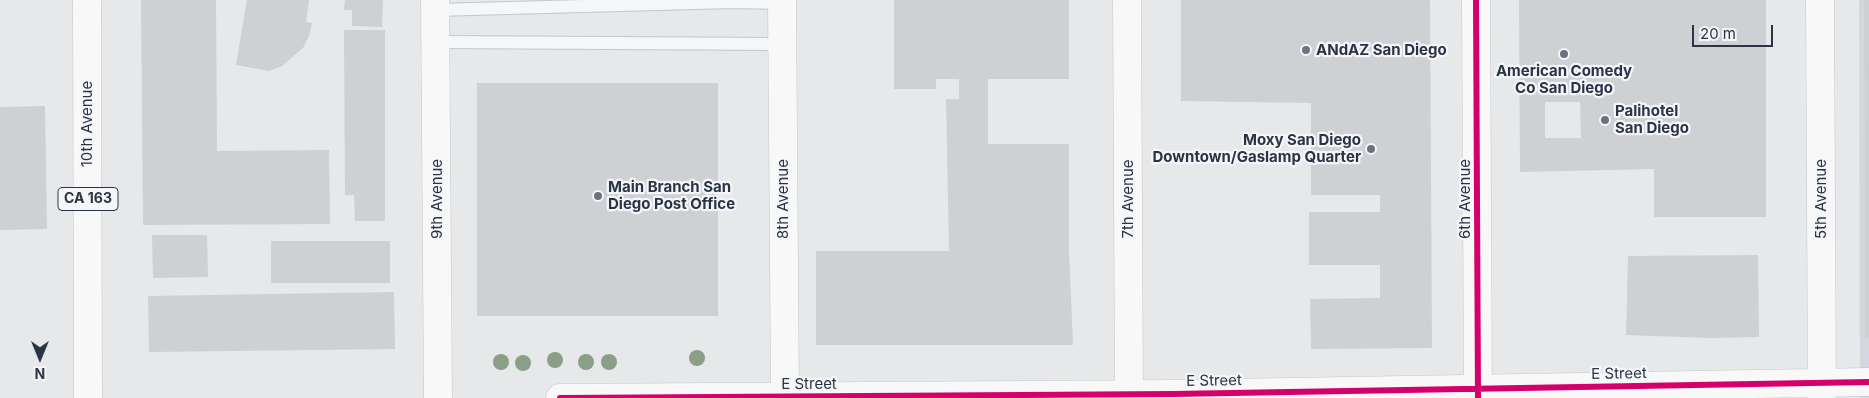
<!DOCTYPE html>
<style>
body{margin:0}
#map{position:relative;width:1869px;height:398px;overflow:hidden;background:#e6e8ea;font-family:Inter,sans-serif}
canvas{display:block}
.north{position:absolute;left:15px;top:333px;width:50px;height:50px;-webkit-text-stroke:4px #f4f6f9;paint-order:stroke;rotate:180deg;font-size:14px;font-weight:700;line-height:20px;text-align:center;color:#2b3445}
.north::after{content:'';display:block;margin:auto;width:18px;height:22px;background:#2b3445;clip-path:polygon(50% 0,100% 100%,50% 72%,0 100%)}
.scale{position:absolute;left:1692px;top:25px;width:81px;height:22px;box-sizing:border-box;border:2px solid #2b3445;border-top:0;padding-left:6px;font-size:15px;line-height:18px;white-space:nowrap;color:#2b3445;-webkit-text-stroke:4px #f4f6f9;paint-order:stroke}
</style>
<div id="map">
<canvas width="1869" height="398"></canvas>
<div class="north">N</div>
<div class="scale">20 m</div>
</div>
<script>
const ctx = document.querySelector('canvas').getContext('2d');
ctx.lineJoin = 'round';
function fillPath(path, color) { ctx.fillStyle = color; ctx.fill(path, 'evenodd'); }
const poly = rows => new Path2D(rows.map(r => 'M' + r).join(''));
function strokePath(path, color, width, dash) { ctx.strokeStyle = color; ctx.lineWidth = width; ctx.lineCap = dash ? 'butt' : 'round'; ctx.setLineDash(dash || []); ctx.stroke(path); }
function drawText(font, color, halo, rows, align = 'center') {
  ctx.font = font + ' Inter,sans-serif'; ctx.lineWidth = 4.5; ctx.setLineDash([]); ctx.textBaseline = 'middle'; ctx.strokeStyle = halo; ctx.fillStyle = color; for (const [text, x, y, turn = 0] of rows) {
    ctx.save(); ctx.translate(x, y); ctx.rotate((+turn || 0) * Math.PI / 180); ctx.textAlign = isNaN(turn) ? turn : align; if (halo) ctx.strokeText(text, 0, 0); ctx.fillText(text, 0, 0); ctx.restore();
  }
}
const built = poly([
 [1859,0,1869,0,1869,398,1860,398]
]);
const building = poly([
 [141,0,216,0,217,151,329,150,330,224,143,225],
 [247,0,309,0,306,22,312,23,309,36,303,48,282,66,269,71,236,65],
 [345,0,383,0,382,27,352,26,352,10,344,10],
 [894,0,1069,0,1069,79,988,79,988,144,1069,144,1069,251,1073,345,816,345,816,251,949,251,946,99,959,99,959,79,936,79,936,89,894,89],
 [1181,0,1430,0,1432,348,1311,349,1310,299,1380,298,1380,265,1309,265,1309,212,1380,212,1380,195,1311,195,1311,103,1181,101],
 [1519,0,1766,0,1766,217,1654,217,1654,169,1520,172],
 [1545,102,1580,102,1581,138,1545,138],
 [1861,0,1869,0,1869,338,1865,338,1865,148,1864,2],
 [344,30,385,30,385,221,355,221,354,195,345,195],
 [477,83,718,83,718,316,477,316],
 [45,106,47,229,0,230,0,107],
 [152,235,207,235,208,277,153,278],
 [271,241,390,241,390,283,271,283],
 [1758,255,1759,337,1711,338,1626,335,1628,256],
 [394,292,395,349,149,352,148,296]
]);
const lane = poly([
 [435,10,732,2,782,3],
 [436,42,782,44]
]);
const secondary = poly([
 [435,0,438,398],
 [782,0,785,398],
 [1127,0,1129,398],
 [1476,0,1478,398],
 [1820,0,1822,398],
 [560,398,1173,394,1869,382]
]);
const primary = poly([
 [87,0,88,398]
]);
const cycleway = poly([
 [1476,0,1478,398],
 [560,398,1173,394,1869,382]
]);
const trees = [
 [697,358],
 [555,360],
 [501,362],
 [586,362],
 [609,362],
 [523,363]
];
const markers = [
 [1306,50,5,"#6c737f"],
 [1564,54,5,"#6c737f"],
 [1605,120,5,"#6c737f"],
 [1371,149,5,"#6c737f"],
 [598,196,5,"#6c737f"]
];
const shields = [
 [88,199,60]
];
const shieldNames = [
 ["CA 163",88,199]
];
const poiNames = [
 ["ANdAZ San Diego",1316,50],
 ["American Comedy",1564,71,"center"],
 ["Co San Diego",1564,88,"center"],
 ["Palihotel",1615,111],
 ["San Diego",1615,128],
 ["Moxy San Diego",1361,140,"right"],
 ["Downtown/Gaslamp Quarter",1361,157,"right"],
 ["Main Branch San",608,187],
 ["Diego Post Office",608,204]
];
const streetNames = [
 ["10th Avenue",87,124,-90],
 ["9th Avenue",437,199,-90],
 ["8th Avenue",783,199,-90],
 ["7th Avenue",1128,199,-90],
 ["6th Avenue",1465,199,-90],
 ["5th Avenue",1821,199,-90],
 ["E Street",1619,374,-1],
 ["E Street",1214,381,-1],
 ["E Street",809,384]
];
fillPath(built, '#d4d7dd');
fillPath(building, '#ced0d3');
strokePath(lane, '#c4c6c8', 14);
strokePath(secondary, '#c4c6c8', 29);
strokePath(primary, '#c2c5c8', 29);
strokePath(lane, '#f5f6f7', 12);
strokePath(secondary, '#f8f8f8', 28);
strokePath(primary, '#f8f8f8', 28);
strokePath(cycleway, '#d6006c', 6);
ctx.fillStyle = '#8a9e88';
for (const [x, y] of trees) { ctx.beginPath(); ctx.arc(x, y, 8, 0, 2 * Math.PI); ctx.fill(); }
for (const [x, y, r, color] of markers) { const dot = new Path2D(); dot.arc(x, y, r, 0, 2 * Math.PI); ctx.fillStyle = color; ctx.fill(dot); strokePath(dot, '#f4f6f9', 2); }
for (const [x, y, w] of shields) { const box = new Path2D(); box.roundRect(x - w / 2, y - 11.5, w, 23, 4); ctx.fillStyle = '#f4f6f9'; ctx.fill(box); strokePath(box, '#2b3445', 1); }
drawText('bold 14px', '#2b3445', null, shieldNames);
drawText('bold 15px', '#2b3445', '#f4f6f9', poiNames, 'left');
drawText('15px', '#2b3445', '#f4f6f9', streetNames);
</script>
